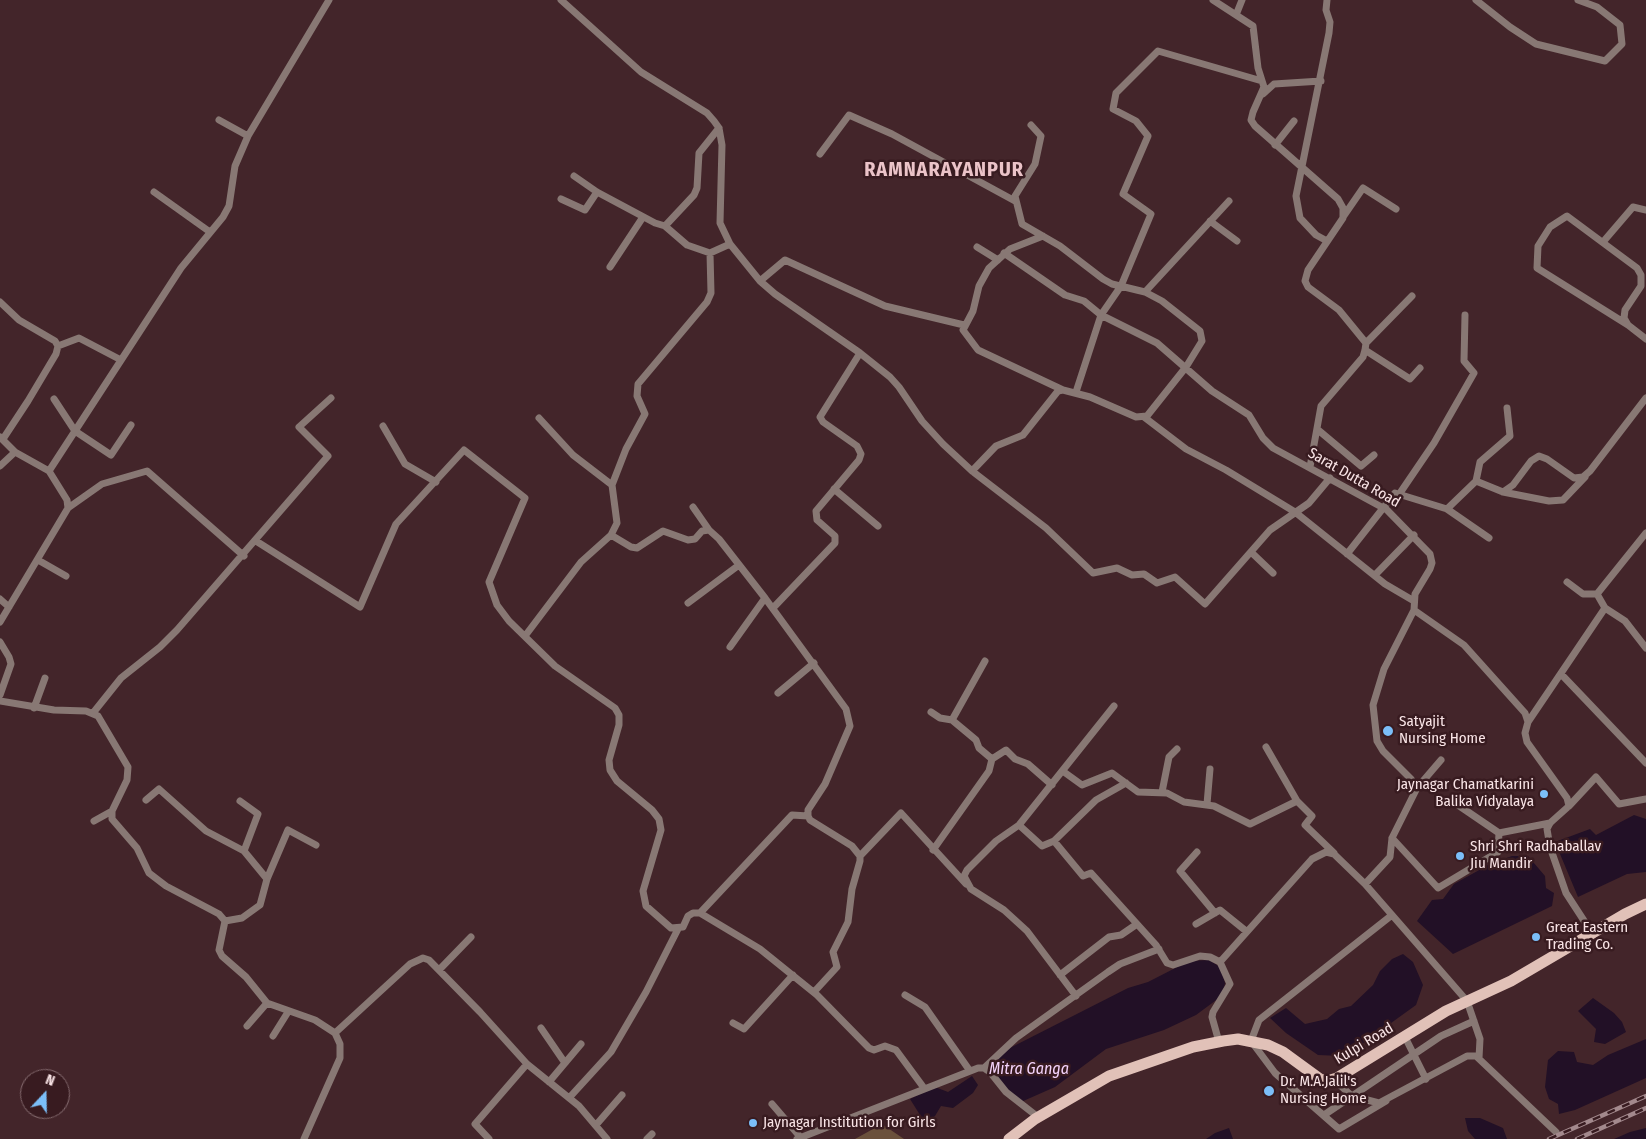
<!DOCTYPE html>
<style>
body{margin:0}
#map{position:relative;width:1646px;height:1139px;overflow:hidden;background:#43252a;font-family:"Fira Sans Condensed",sans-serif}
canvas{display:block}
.north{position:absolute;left:20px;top:1069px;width:50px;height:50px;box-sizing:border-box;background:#381b20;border:1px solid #856b6f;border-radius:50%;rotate:21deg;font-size:14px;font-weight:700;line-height:20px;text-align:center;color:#f9e4e6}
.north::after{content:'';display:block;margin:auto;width:18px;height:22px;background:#7bbef8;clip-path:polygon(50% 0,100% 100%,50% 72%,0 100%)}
</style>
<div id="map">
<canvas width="1646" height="1139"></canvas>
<div class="north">N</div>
</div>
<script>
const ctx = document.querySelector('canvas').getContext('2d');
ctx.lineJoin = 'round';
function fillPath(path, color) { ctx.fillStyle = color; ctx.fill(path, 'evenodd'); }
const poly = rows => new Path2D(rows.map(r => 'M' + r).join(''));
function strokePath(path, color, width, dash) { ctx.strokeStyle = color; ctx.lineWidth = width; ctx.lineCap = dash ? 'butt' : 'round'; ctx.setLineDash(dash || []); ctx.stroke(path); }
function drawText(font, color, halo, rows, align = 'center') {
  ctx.font = font + ' "Fira Sans Condensed",sans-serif'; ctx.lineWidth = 5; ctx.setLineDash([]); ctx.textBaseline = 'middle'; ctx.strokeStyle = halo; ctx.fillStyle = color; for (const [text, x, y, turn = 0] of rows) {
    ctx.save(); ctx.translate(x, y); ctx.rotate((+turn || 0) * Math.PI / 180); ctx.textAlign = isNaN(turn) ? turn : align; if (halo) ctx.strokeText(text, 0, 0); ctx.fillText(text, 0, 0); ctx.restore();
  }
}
const green = poly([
 [882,1124,904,1139,855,1139]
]);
const water = poly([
 [1634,815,1646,819,1646,872,1627,874,1578,897,1555,842,1590,829,1596,835],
 [1512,856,1528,856,1545,876,1546,888,1554,893,1552,906,1453,954,1417,921,1432,900,1443,899,1454,884,1490,864],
 [1403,954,1413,962,1423,985,1416,1005,1355,1049,1341,1056,1318,1055,1286,1033,1270,1018,1286,1008,1305,1024,1327,1019,1339,1009,1351,1006,1373,985,1380,971,1392,959],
 [1209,960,1220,967,1225,983,1223,995,1196,1015,1164,1030,1106,1049,1055,1087,1021,1102,995,1078,991,1068,1004,1051,1128,988,1148,982,1189,961],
 [1593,998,1614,1013,1622,1022,1626,1032,1605,1044,1594,1042,1596,1029,1578,1011],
 [1646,1039,1646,1078,1575,1110,1559,1114,1558,1104,1549,1099,1545,1087,1548,1060,1558,1051,1574,1052,1577,1062,1593,1065,1608,1055],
 [972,1076,978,1085,973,1093,953,1108,941,1106,935,1116,925,1123,910,1099,935,1087,948,1092],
 [1465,1118,1480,1118,1503,1128,1507,1139,1475,1139,1468,1131],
 [1229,1128,1233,1139,1206,1139,1215,1133],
 [1646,1128,1646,1139,1614,1139,1630,1132]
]);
const minor = poly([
 [561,0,641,72,707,113,714,121,719,128,722,145,720,223,730,244,760,281,775,294,860,353,890,377,899,387,922,421,943,444,972,471,1046,528,1093,573,1117,568,1132,575,1144,574,1157,583,1175,577,1205,604,1270,530,1309,503,1330,478],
 [1213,0,1253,26,1258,68,1264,87,1253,112,1251,120,1255,126,1338,199,1343,208,1343,218,1308,270,1305,281,1308,287,1339,310,1366,343,1365,350,1363,357,1321,406,1310,467],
 [1327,0,1326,10,1330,22,1329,33,1296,196,1300,218,1316,235,1327,241],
 [1476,0,1510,27,1536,44,1605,61,1622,44,1620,25,1597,7,1578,0],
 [1236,15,1242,0],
 [1263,94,1274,84,1321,81],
 [219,120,248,136],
 [1275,145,1294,121],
 [820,154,849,115,892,134,1015,201],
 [574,176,597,192,655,223,665,226,694,195,697,188,699,153,719,128],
 [154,192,210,232],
 [561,199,585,210,597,192],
 [1343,217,1363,188,1396,209],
 [1210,221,1237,241],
 [665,226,687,245,710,253],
 [1043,236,1010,249,989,268,979,286,973,311,963,330,978,350,1063,390],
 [1603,242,1633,207,1646,210],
 [730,244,710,253,711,293,707,302,638,384,637,396,645,414,626,449,612,485,617,523,611,535,631,547,637,548,663,531,688,540,695,539,702,531,709,530,719,539,765,598,846,709,850,726,825,784,808,810,808,816,810,820,852,846,860,856,860,861,852,889,848,922,833,952,837,967,814,992],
 [977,247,998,260],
 [1004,253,1065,295,1084,301,1101,315,1157,343,1212,391,1249,415,1263,438,1273,448,1387,510,1430,554,1432,563,1430,569,1415,594,1414,610,1384,669,1373,705,1377,741,1383,751,1411,779,1417,788,1392,838,1390,857,1365,884],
 [610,267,643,217],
 [760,281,785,260,885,306,964,325],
 [1145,292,1229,201],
 [0,302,19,320,55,341,58,346,56,354,28,401,3,439],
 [1628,325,1537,268,1538,246,1550,227,1567,216,1637,268,1641,275,1641,286,1625,310,1624,318,1628,325,1646,339],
 [1366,343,1412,296],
 [58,346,79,338,121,360],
 [1365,350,1410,379,1420,368],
 [1076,392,1101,315,1121,286,1151,214,1123,194,1148,136,1136,121,1113,109,1116,93,1158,51,1262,81],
 [54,399,75,431,111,455,131,425],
 [1144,417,1186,449,1226,470,1295,512,1385,584,1414,601],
 [539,418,573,455,612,485],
 [383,426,405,464,436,482],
 [1317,429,1361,466,1374,455],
 [0,437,15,452,49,471,67,500,68,508,0,622],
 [0,466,15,452],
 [49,471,181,268,223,217,229,206,235,166,248,136,329,0],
 [972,471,996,446,1023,435,1058,391,1063,390,1090,397,1136,417,1147,416,1186,367,1202,341,1200,331,1162,301,1145,292,1112,284,1103,279,1060,246,1022,224,1015,196,1035,164,1041,136,1031,125],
 [1476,481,1480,462,1510,436,1507,408],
 [834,489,878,526],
 [1503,492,1549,501,1563,500,1585,477],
 [1400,493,1434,443,1474,373,1464,361,1465,315],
 [693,507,709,530],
 [68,508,102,484,147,471,244,556],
 [1447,509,1489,538],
 [256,541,360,607,396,524,464,450,525,498,489,582,497,605,509,621,555,666,615,708,619,715,619,725,609,760,610,770,617,781,652,810,659,819,661,830,643,891,646,906,671,928,683,927,688,916,693,913,700,913,760,949,817,995,869,1048,874,1050,885,1046,896,1050,924,1088],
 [1251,552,1273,573],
 [1347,554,1395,493,1447,509,1476,481,1503,492,1513,485,1531,461,1539,456,1547,459,1574,478,1583,477,1590,471,1646,398],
 [38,560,66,576],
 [1375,575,1414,535],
 [1567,582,1583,594,1597,594,1605,608,1625,621,1646,648],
 [1597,594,1646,533],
 [0,599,9,607],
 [688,603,739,565],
 [773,608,835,543,835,536,817,520,816,511,859,460,861,454,857,446,823,422,820,417,860,353],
 [1414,610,1464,645,1525,713,1528,722,1525,733,1527,742,1567,798,1569,806,1550,823,1547,829,1550,847,1566,893,1592,933],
 [525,636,581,562,611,535],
 [0,642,9,657,11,664,0,695],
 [730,647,765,598],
 [1561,674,1646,763],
 [778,693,814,663],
 [0,701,54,710,86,711,98,716,128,767,127,780,112,811,112,819,137,848,149,873,166,886,219,914,225,921,219,950,222,956,246,977,267,1003,315,1020,335,1033,340,1044,340,1058,304,1139],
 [34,708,45,678],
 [931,712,940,718,952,720,976,740,979,748,992,759,1006,750,1015,759,1028,764,1052,785],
 [93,713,121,678,160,647,177,630,328,456,299,427,331,398],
 [952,720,985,661],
 [1528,722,1605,608],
 [1266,747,1297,801],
 [1064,772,1082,785,1112,773,1138,792,1167,793,1184,802,1214,806,1250,824,1297,801,1312,816,1305,825,1334,853],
 [1417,788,1441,760],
 [1162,792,1169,757,1177,749],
 [146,800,159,789,206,831,244,851],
 [1207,804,1210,769],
 [1569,806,1596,777,1619,804,1646,799],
 [94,821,112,811],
 [1019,825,1042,846,1054,841,1083,876,1091,873,1156,945,1167,963,1173,965,1200,956,1210,957,1220,962,1230,984,1213,1012,1212,1017,1219,1042],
 [1499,833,1550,823],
 [1392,838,1438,888,1498,852,1499,833,1455,803],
 [1054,841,1096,800,1126,783],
 [933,850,989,771,992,759],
 [1197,852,1180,871,1215,913],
 [860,856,901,813,966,884],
 [267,879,288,830,316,845],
 [700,913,792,815,808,816],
 [225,921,242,918,260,905,267,879,244,851,258,814,240,801],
 [1196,924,1220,910,1246,931],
 [1220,962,1312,859,1326,852,1334,854,1365,884,1467,1001,1480,1039,1479,1058],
 [439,970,471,937],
 [1060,975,1109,937,1121,935,1137,924],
 [905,995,925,1007,970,1071],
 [1076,996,1027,931,1004,910,971,889,964,876,967,870,996,841,1019,825,1114,706],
 [733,1023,744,1029,793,975],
 [247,1026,267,1003],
 [541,1028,565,1063],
 [335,1033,410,964,423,958,429,960,480,1012,527,1064,579,1106,607,1139],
 [273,1036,288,1012],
 [1405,1037,1426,1079],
 [984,1068,1016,1038,1108,972,1120,964,1159,949],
 [1333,1079,1352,1096,1379,1103,1467,1056,1476,1056,1556,1132],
 [549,1082,581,1044],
 [569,1098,611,1052,646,992,678,929],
 [1386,1101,1339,1129,1275,1073,1251,1041,1259,1020,1392,915],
 [772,1104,802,1139],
 [1324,1115,1441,1036,1474,1021],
 [596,1125,622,1095],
 [489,1139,475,1124,527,1064],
 [647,1139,652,1134],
 [797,1139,978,1068,984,1068,990,1072,1006,1092,1038,1117]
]);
const primary = poly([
 [1009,1139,1035,1119,1109,1076,1193,1047,1223,1041,1238,1039,1268,1045,1283,1052,1320,1079,1327,1081,1337,1078,1446,1011,1511,981,1625,914,1646,904]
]);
const rail = poly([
 [1549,1139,1646,1096],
 [1577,1139,1646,1108]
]);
const markers = [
 [1388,731,6,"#7bbef8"],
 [1544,794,5,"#7bbef8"],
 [1460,856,5,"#7bbef8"],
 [1536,937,5,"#7bbef8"],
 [1269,1091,6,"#7bbef8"],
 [753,1123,5,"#7bbef8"]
];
const streetNames = [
 ["Sarat Dutta Road",1354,478,30],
 ["Kulpi Road",1364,1044,-31]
];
const poiNames = [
 ["Satyajit",1399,722],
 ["Nursing Home",1399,739],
 ["Jaynagar Chamatkarini",1534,785,"right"],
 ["Balika Vidyalaya",1534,802,"right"],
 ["Shri Shri Radhaballav",1470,847],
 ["Jiu Mandir",1470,864],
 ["Great Eastern",1546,928],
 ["Trading Co.",1546,945],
 ["Dr. M.A.Jalil's",1280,1082],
 ["Nursing Home",1280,1099],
 ["Jaynagar Institution for Girls",763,1123]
];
const waterNames = [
 ["Mitra Ganga",1029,1070]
];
const districtNames = [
 ["RAMNARAYANPUR",944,170]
];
fillPath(green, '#6b513c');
fillPath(water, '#221026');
strokePath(minor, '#887874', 7);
strokePath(primary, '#e1c1b8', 11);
strokePath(rail, '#a3898d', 4.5);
strokePath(rail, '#381b20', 2.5, [8]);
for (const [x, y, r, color] of markers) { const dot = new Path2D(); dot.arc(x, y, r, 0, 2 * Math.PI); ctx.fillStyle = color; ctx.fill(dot); strokePath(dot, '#381b20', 2); }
drawText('15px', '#f9e4e6', '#381b20', streetNames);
drawText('15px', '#f9e4e6', '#381b20', poiNames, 'left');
drawText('italic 16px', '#f4d3fb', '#381b20', waterNames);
ctx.letterSpacing = '1px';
drawText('bold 20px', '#ebc3c8', '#381b20', districtNames);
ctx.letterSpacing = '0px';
</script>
